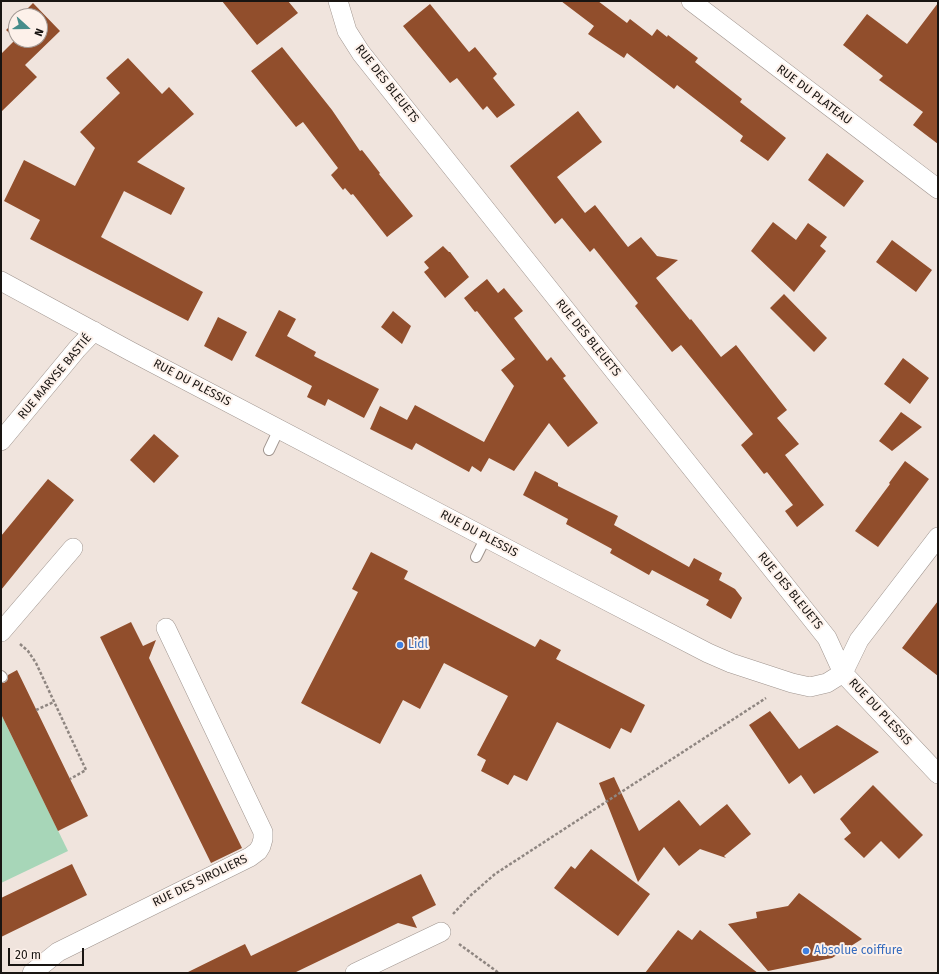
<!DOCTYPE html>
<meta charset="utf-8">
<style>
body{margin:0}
#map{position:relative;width:939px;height:974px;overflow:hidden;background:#f0e4dd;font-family:"Fira Sans",sans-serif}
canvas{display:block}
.frame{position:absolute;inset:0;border:2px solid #191512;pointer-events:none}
.north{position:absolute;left:8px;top:8px;width:40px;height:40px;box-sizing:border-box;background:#fdf1ea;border:1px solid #a29994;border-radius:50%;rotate:111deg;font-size:11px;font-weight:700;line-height:16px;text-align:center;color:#191512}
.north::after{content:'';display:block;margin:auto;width:14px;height:18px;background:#468d8b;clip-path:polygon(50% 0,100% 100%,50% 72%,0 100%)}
.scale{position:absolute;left:8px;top:948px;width:76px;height:18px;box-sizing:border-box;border:2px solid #191512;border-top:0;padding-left:5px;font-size:12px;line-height:14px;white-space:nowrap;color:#191512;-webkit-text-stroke:3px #fdf1ea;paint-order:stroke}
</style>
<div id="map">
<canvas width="939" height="974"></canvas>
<div class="frame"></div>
<div class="north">N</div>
<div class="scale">20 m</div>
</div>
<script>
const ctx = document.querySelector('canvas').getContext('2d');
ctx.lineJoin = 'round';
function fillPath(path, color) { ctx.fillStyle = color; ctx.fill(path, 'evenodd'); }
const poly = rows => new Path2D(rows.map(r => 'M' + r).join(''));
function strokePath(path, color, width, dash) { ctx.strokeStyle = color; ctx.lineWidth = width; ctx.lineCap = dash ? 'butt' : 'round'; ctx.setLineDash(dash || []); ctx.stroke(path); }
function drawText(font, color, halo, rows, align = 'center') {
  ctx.font = font + ' "Fira Sans",sans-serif'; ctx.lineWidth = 4; ctx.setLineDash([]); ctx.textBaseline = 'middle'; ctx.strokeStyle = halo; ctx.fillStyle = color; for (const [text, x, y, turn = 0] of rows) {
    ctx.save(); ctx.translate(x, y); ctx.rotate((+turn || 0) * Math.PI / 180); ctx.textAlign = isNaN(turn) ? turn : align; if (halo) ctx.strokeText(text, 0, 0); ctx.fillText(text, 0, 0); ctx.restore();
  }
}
const green = poly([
 [1,714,68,851,1,883]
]);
const building = poly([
 [222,1,288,1,298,13,257,45],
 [561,1,598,1,627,23,630,19,652,36,657,29,667,37,668,35,698,58,695,62,742,99,740,102,786,138,768,161,740,141,743,136,677,85,674,89,627,53,624,58,588,34,594,26],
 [33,3,60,31,25,65,37,77,1,112,1,54,16,39,6,30,16,20,16,40,40,40,40,16,20,16],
 [938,3,938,144,913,125,923,112,879,80,883,76,843,45,867,14,907,44],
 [430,4,469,52,475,47,497,74,493,78,515,105,497,118,487,106,483,110,457,78,450,83,403,26],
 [282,47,332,110,360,151,362,150,380,173,379,174,413,216,387,237,353,194,351,195,345,188,343,190,331,175,338,168,303,122,296,127,251,71],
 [128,58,162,94,169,87,194,114,137,162,185,188,171,215,124,191,101,237,203,292,188,321,30,239,40,220,4,201,24,160,75,186,95,148,80,132,120,93,106,78],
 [578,111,602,142,557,177,585,213,595,205,628,247,641,237,657,256,678,260,656,278,690,320,691,319,721,357,736,345,787,410,777,418,799,444,785,455,824,505,797,527,785,511,793,505,767,472,764,474,741,445,753,434,681,345,672,352,635,306,638,303,594,248,590,252,562,218,555,224,510,166],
 [827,153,864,181,844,207,808,180],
 [773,222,796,240,808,223,827,237,820,246,826,251,794,292,751,251],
 [892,240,932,270,916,292,876,262],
 [443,246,449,252,450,252,469,277,445,298,424,272,429,268,424,262],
 [487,279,498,293,504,288,523,311,514,318,547,361,551,357,566,376,563,378,598,423,568,447,549,423,514,471,489,458,481,472,472,466,469,472,416,443,412,450,370,429,380,406,407,420,415,405,484,442,514,386,501,370,515,359,477,311,475,312,464,298],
 [784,294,827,338,814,352,770,308],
 [279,310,296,319,287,336,316,352,314,356,379,389,364,418,328,399,325,406,307,397,312,386,255,356],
 [393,311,411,326,402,344,381,327],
 [218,317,247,332,232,361,204,346],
 [903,358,929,378,910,404,884,384],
 [901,412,922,427,892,451,879,441],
 [154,434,179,456,154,483,130,460],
 [905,461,929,479,878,547,855,531,890,484,889,483],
 [535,471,558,483,558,486,618,516,614,525,689,567,694,558,722,573,719,580,735,589,742,598,731,619,706,605,709,600,652,570,649,575,610,553,612,549,566,524,568,519,523,495],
 [48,479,74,500,1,590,1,536],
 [371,552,408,571,404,579,535,647,540,639,561,650,556,659,645,705,631,733,621,728,610,749,557,722,527,781,514,775,508,785,481,771,486,760,477,755,508,696,444,663,420,709,403,700,380,744,301,703,358,592,352,589],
 [938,601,938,676,902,648],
 [131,622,143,646,156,640,149,658,242,848,211,863,100,637],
 [17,670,88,816,58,831,1,714,1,683,4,683,7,681,8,678,8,675],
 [770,711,799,749,837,725,879,752,814,794,801,775,789,784,749,725],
 [614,777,639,831,679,800,700,826,727,804,751,834,724,856,726,858,700,849,679,866,664,847,638,882,599,783],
 [873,785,923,835,899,859,881,841,864,858,844,839,851,833,840,819],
 [591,849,650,894,618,936,554,888,571,866,575,869],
 [72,864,87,895,1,937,1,898],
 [421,874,436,905,412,917,417,928,398,923,294,973,186,973,245,944,251,956],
 [799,893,862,939,832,958,768,971,728,924,757,918,756,912,788,906],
 [678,930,692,940,700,930,758,973,645,973]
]);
const path = poly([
 [20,644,28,651,36,663,86,770,70,779],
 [36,710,54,702],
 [453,914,471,895,495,874,766,698],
 [459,944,499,973]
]);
const lane = poly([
 [269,450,279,429],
 [476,557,486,537],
 [1,676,2,677]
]);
const street = poly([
 [338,1,347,31,361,53,827,638,843,673,938,774],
 [691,1,938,189],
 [1,281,130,351,559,576,708,653,731,663,792,683,810,687,827,683,843,673,859,640,938,537],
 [1,441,77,349,94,331],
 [1,632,73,548],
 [32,973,58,952,250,857,258,851,261,846,263,839,263,832,166,628],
 [355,973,441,932]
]);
const markers = [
 [400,645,4,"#3f7fe0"],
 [806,951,4,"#3f7fe0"]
];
const streetNames = [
 ["RUE DES BLEUETS",387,84,52],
 ["RUE DU PLATEAU",814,95,37],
 ["RUE DES BLEUETS",588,338,51],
 ["RUE MARYSE BASTIÉ",55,377,-50],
 ["RUE DU PLESSIS",192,383,28],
 ["RUE DU PLESSIS",479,534,28],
 ["RUE DES BLEUETS",790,591,51],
 ["RUE DU PLESSIS",880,712,47],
 ["RUE DES SIROLIERS",200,881,-26]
];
const shopNames = [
 ["Lidl",408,645],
 ["Absolue coiffure",814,951]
];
fillPath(green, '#a7d6b8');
fillPath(building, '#914e2c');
strokePath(lane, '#9f948e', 12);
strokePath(street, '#9f948e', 20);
strokePath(path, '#8f8681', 2.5, [3, 2]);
strokePath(lane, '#fff', 10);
strokePath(street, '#fff', 19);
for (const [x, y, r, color] of markers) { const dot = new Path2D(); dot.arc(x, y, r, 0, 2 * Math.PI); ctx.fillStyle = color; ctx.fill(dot); strokePath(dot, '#fdf1ea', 1.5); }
drawText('12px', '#191512', '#fdf1ea', streetNames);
drawText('12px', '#366cbe', '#fdf1ea', shopNames, 'left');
</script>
